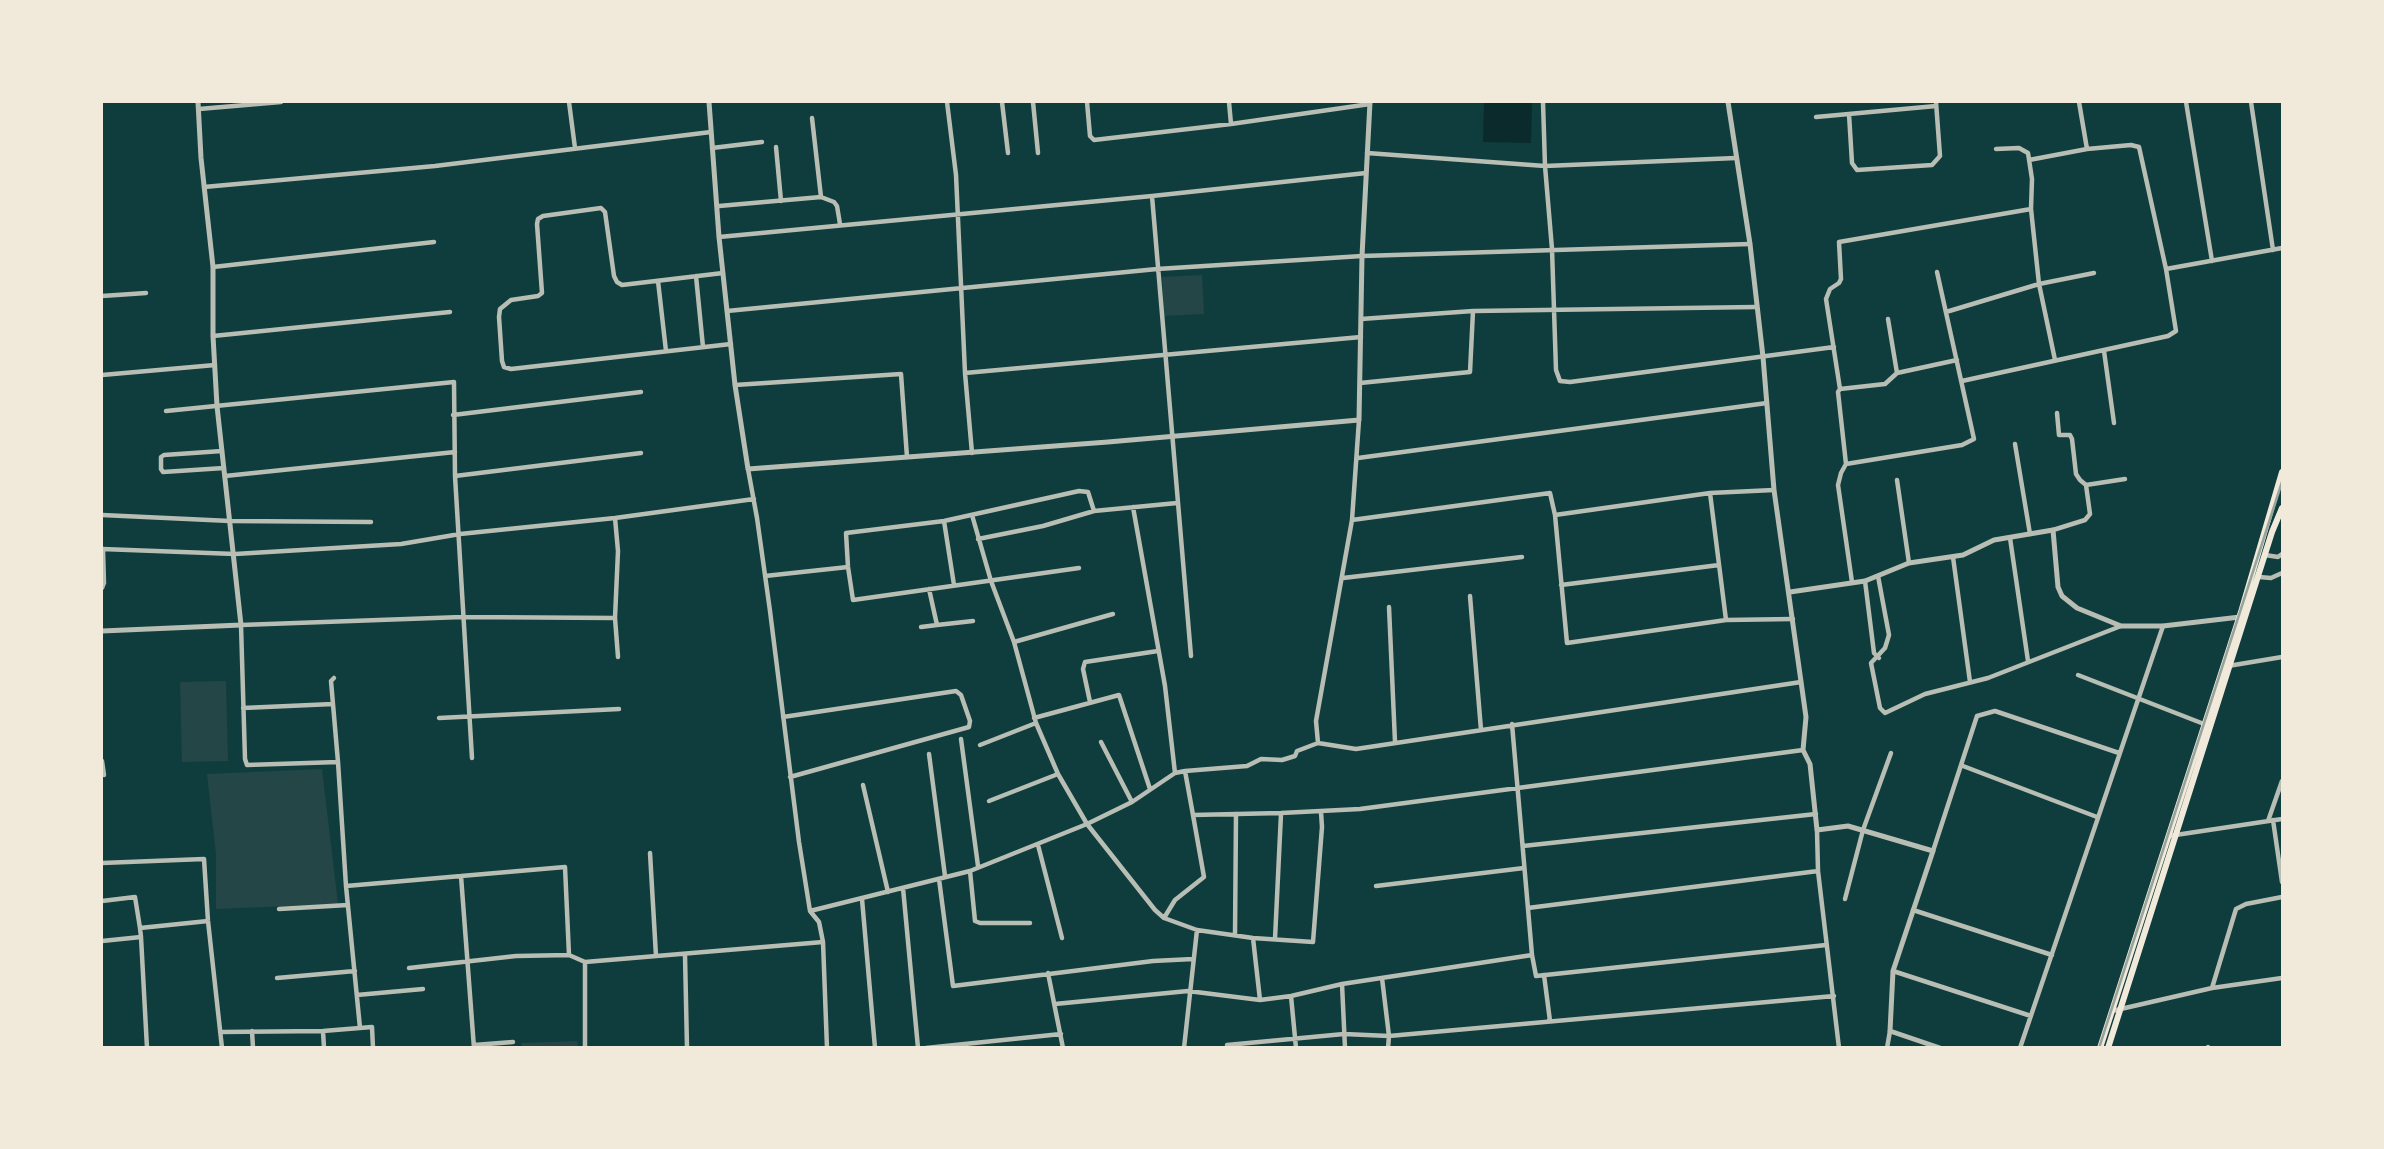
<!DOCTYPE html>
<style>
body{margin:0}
#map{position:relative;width:2384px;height:1149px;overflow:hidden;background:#0f3d3e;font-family:Figtree,sans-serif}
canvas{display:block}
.frame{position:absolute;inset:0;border:103px solid #f1e9da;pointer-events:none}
</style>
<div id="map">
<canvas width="2384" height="1149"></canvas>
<div class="frame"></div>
</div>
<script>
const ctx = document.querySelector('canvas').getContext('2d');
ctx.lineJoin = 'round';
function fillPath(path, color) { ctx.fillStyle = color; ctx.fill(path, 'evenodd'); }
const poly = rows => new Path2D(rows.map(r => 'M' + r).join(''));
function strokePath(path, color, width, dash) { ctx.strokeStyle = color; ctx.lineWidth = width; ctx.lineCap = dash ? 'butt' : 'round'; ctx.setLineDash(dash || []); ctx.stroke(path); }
const green = poly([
 [1202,275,1204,314,1164,316,1162,277],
 [226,681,228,761,182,762,180,682],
 [322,769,338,904,216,909,216,854,207,774],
 [577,1041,578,1047,522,1047,521,1043]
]);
const water = poly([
 [1484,102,1532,102,1531,143,1483,142]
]);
const minor = poly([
 [569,102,575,148],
 [947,102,956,175,965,373,972,453],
 [1002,102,1008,153],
 [1033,102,1038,153],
 [1087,102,1090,136,1094,140,1231,124,1370,104],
 [1229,102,1231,124],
 [1543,102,1545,166,1552,249,1556,370,1560,381,1570,382,1834,347],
 [2079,102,2087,149],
 [2186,102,2212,261],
 [2251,102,2273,250],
 [199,109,281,102],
 [1849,114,1852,163,1857,170,1932,165,1940,156,1936,102],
 [1816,117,1936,106],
 [812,118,821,197],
 [776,147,781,201],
 [712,148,762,142],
 [1996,149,2019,148,2028,153,2032,179,2031,209,2039,284,2055,360],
 [1367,153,1545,166,1736,158],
 [204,187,435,166,711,132],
 [1152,196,1191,656],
 [719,206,821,197,834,202,837,206,840,224],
 [719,237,1152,196,1366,173],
 [213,267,434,242],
 [2166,269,2282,248],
 [723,273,622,285,617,282,614,276,605,212,601,208,543,216,538,219,537,224,542,293,538,296,511,300,500,309,499,317,502,361,504,367,511,369,731,344],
 [696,276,703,347],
 [658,281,666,351],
 [102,296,146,293],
 [727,311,1157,269,1362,256,1750,244],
 [1946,312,2039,284,2094,273],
 [1361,319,1473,311,1756,307],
 [1888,319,1897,373],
 [213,336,450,312],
 [2104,351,2114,423],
 [965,373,1361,337],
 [102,375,215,365],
 [1962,381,2168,336,2176,331,2166,269,2139,147,2131,145,2087,149,2029,160],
 [1360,383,1470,372,1473,311],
 [735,385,901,374,907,457],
 [1840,389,1885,384,1897,373,1957,360],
 [166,411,454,382,455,476,472,758],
 [453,415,641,392],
 [2015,444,2030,534],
 [222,451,164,455,161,457,161,469,163,472,224,468],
 [1358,458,1767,403],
 [1846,464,1838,392,1840,389,1826,299,1830,289,1839,283,1841,279,1839,242,2031,209],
 [1846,464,1962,445,1974,439,1937,272],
 [1846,464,1841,473,1838,485,1852,582],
 [748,469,757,518,770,611,799,842,810,911,819,922,823,942,827,1048],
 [225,476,455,452],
 [455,476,641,453],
 [1897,480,1909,563],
 [2086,485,2125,479],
 [1710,493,1726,620],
 [1133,507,1165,686,1175,773],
 [102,515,230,521,371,522],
 [972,515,991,581,1014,642,1036,723,1058,774,1087,824,1155,910,1164,918,1197,930,1253,938,1313,942,1322,827,1321,812],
 [1555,515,1710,493,1774,490],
 [615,518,618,551,615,618,618,657],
 [1352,520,1550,493,1555,515,1567,643,1726,620,1793,619],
 [944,521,954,585],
 [2053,530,2085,520,2090,514,2086,485,2080,480,2076,474,2072,439,2070,435,2059,435,2057,413],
 [2010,538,2028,661],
 [978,539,1043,526,1094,511,1177,503],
 [102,549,235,554,401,544,460,534,615,518,754,499],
 [2265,555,2278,557,2282,554],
 [1953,557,1970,682],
 [1079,568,853,600,848,567,846,533,944,521,1079,491,1088,492,1094,511],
 [765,576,848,567],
 [1878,576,1889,635,1885,648,1871,663,1880,708,1885,713,1925,694,1988,678,2121,626],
 [2259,577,2271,578,2282,573],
 [1343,578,1522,557],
 [1865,581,1874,653,1879,658],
 [1561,585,1719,565],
 [102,588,104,583,103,549],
 [929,589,937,625,973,621],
 [1470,596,1481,730],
 [1389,607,1395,742],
 [921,627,937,625],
 [1014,642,1113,614],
 [2228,666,2282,657],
 [2078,675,2204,724],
 [334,678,331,681,338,762],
 [1090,702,1083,669,1085,662,1158,651],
 [243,708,333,704],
 [783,717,956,691,961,695,970,721,969,727,790,777],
 [439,718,619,709],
 [1034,718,1119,695,1150,789],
 [1512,724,1532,955,1536,976,1826,945],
 [961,739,978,866],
 [1101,742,1132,802],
 [1318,743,1316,721,1352,520,1359,420],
 [980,745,1036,723],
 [929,754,945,876],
 [102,761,104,775],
 [1963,766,2097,817],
 [1185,771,1193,815,1281,813,1360,809,1803,750],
 [863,785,888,892],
 [989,801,1058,774],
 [2273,820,2282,882],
 [2268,821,2282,781],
 [1817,830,1818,871,1839,1048],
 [2169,836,2282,819],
 [1038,845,1062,938],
 [1523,846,1816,814],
 [1933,851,1977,716,1995,711,2119,753],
 [650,853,656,956],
 [102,863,204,859,208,921,222,1048],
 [970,871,975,921,980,923,1030,923],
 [461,876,474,1048],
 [939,879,953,986,1153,961,1193,959],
 [346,886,565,867,569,955],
 [1376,886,1524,868],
 [903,888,918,1048],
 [862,899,875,1048],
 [1845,899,1863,830,1891,753],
 [102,901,135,897,140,928],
 [1528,908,1818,871],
 [279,909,348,905],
 [1913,910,2052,955],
 [810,911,970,871,1087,824,1132,802,1175,773,1185,771,1247,766,1261,759,1282,760,1295,756,1297,751,1318,743,1356,749,1801,682],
 [1164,918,1175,900,1204,877,1193,815],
 [1235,935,1236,814],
 [141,937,147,1048],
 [1253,938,1260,1000],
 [1275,939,1281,814],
 [102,941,141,937,140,928,208,921],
 [685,955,687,1048],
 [585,962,585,1048],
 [409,968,516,956,569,955,585,962,823,942],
 [1893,971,2031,1016],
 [1048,973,1063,1048],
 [1544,975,1550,1021],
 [277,978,355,971],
 [1382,978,1389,1036,1388,1048],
 [1342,984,1345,1048],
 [2212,988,2236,909,2246,904,2282,897],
 [357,995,423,989],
 [1291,996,1296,1048],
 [1055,1004,1188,991,1260,1000,1291,996,1342,984,1532,955],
 [2112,1011,2212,988,2282,978],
 [360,1028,346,886,338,762,247,765,245,759,241,625,462,617,615,618],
 [252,1031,253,1048],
 [323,1031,324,1048],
 [221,1032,323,1031,372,1027,373,1048],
 [474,1045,513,1042],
 [1227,1045,1344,1034,1389,1036,1834,996],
 [926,1048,1061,1034],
 [1184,1048,1197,930],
 [1887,1048,1890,1031],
 [2020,1048,2163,626],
 [2208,1048,2208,1047]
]);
const tertiary = poly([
 [709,102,719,237,735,385,748,469,1108,442,1359,420,1362,256,1370,102],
 [1728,102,1750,244,1763,357,1774,490,1806,717,1803,750,1810,764,1817,830,1848,826,1933,851,1893,971,1890,1031,1940,1048],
 [1790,592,1865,581,1909,563,1963,555,1994,540,2053,530,2058,587,2062,596,2077,608,2121,626,2163,626,2240,617],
 [102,631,241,625,217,406,213,336,213,267,201,158,198,102]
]);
const secondary = poly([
 [2100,1048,2241,612,2282,472],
 [2108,1048,2272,532,2282,508]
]);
const rail = poly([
 [2099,1048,2282,482]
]);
fillPath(green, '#244646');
fillPath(water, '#0a2a2b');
strokePath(minor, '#b8beb3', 4.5);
strokePath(tertiary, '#b8beb3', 5);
strokePath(secondary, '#f1e9da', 6);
strokePath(rail, '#97a49c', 2.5);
</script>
